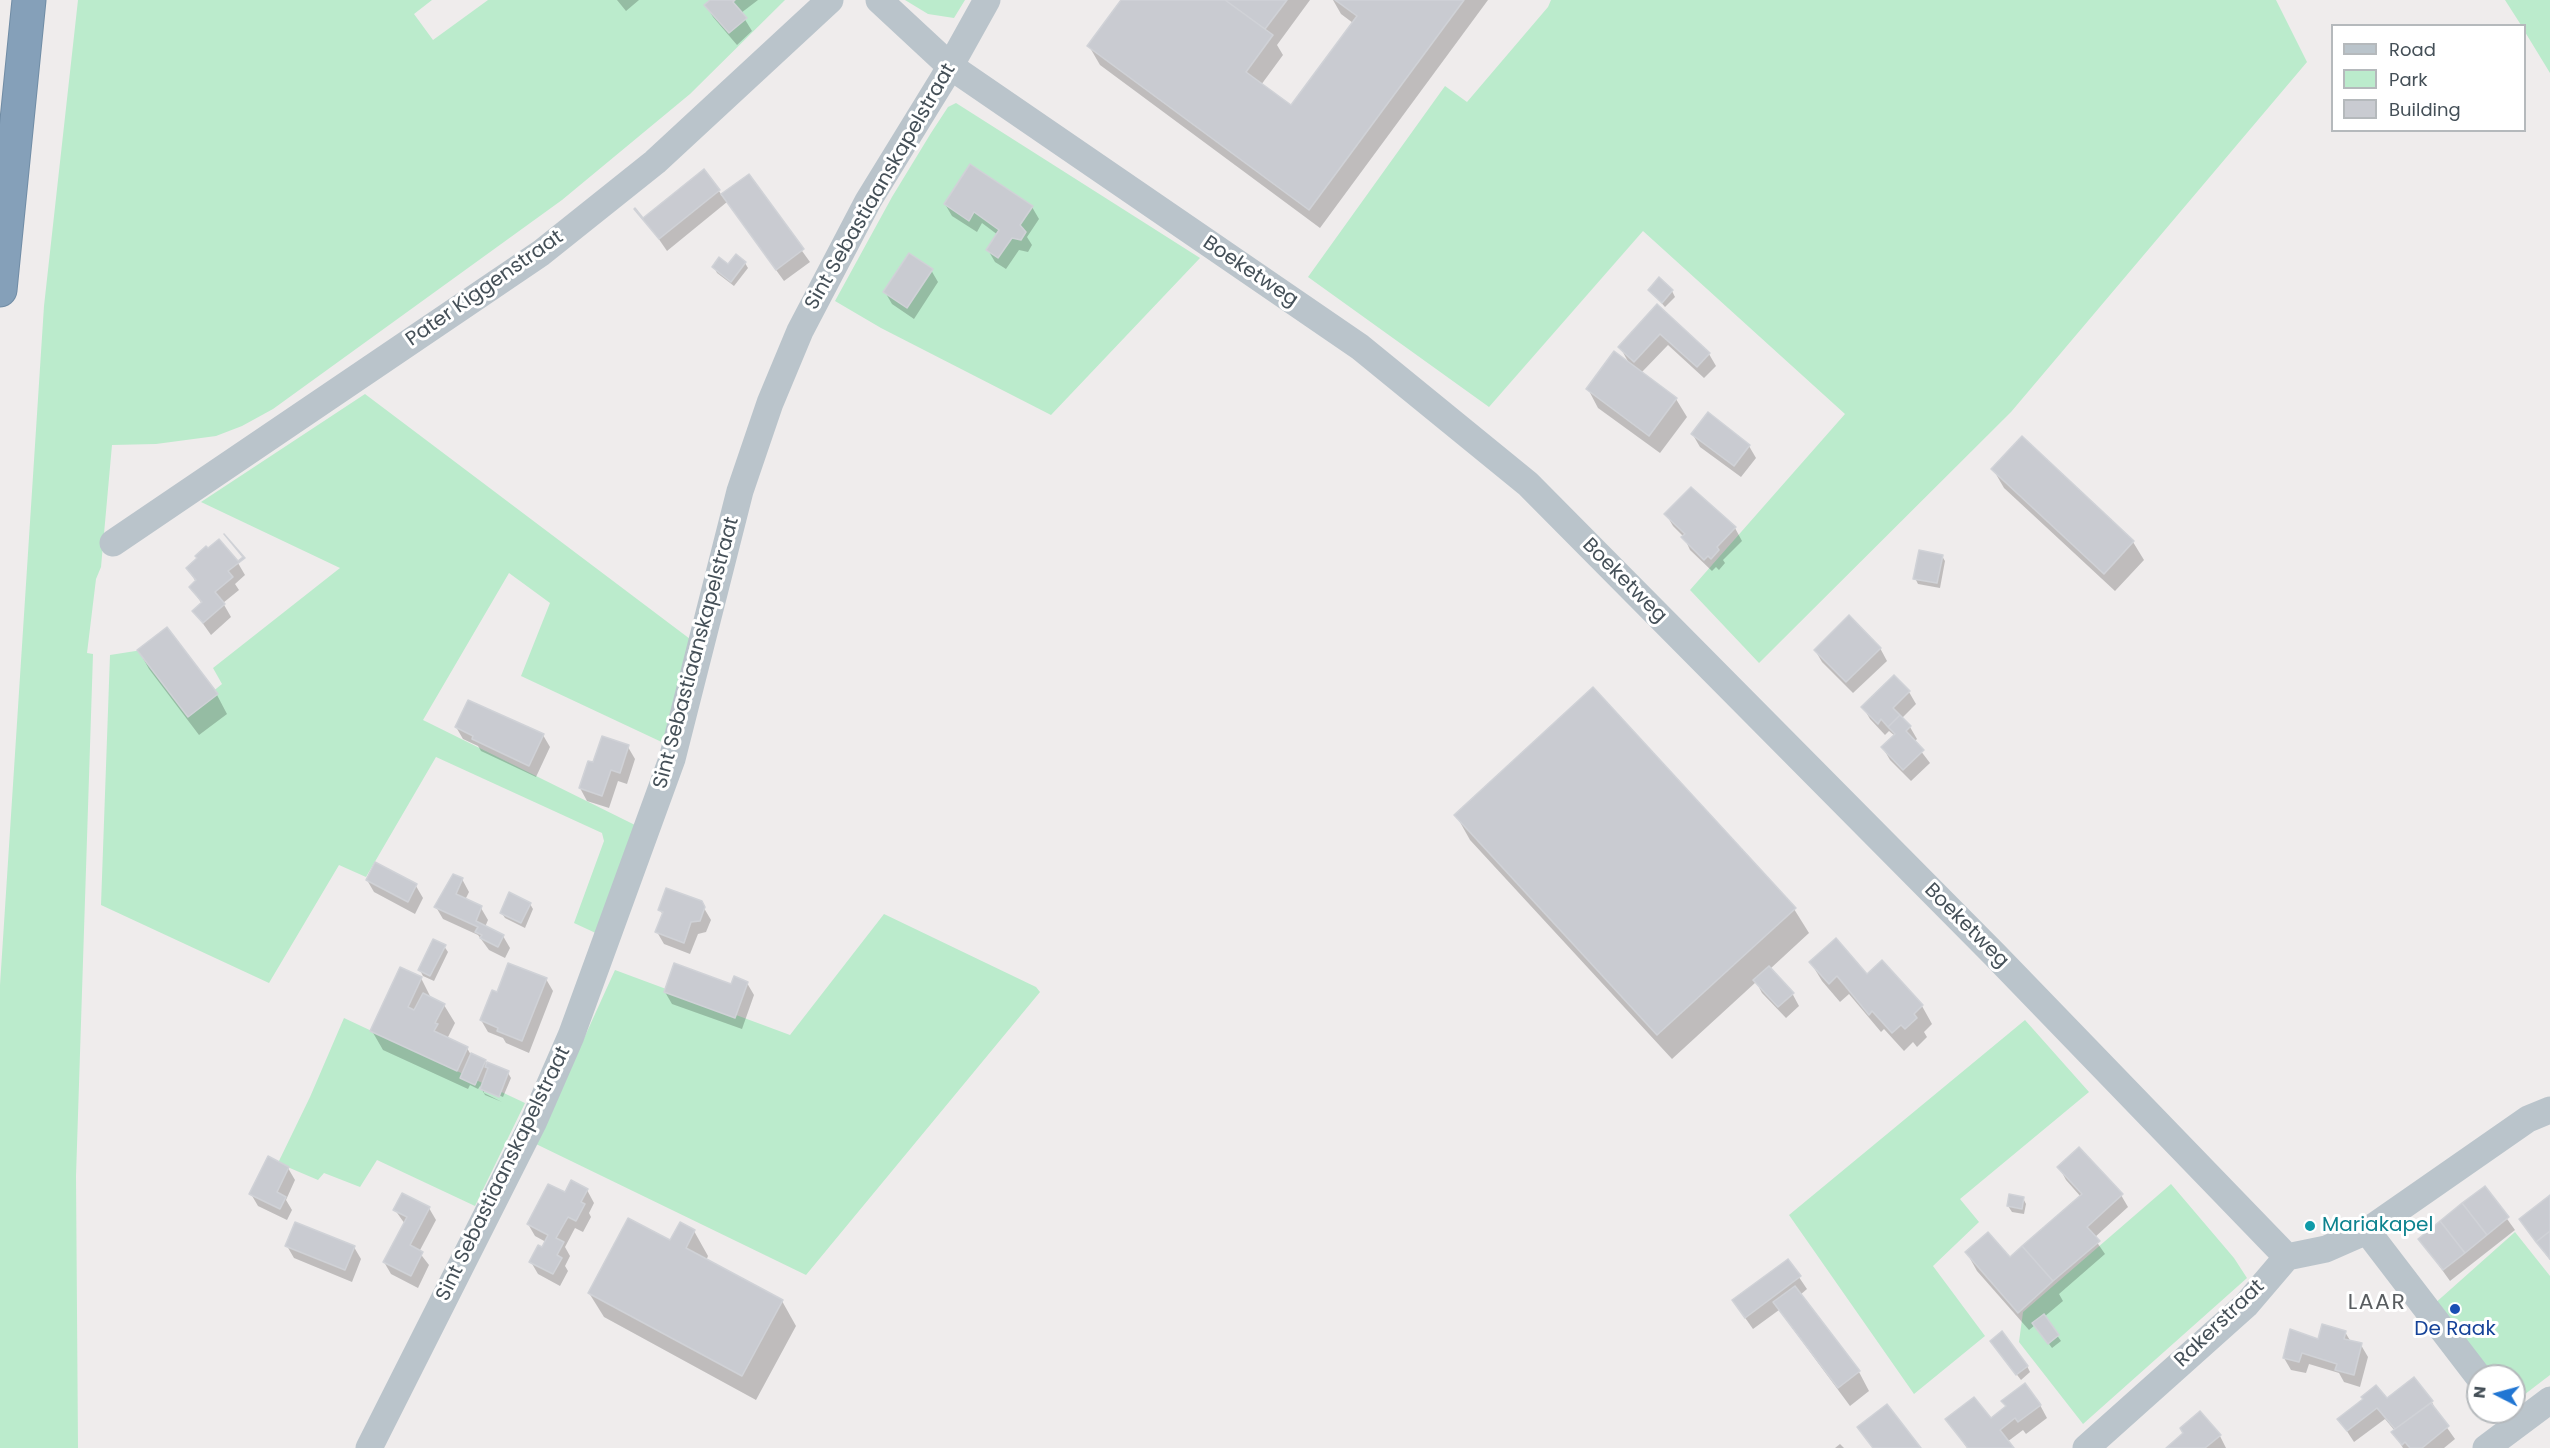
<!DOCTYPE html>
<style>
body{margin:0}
#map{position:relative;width:2550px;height:1448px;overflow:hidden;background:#efecec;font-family:Poppins,sans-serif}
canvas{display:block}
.legend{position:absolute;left:2331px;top:24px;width:195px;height:108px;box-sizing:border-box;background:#fff;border:2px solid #b5b9bc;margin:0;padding:8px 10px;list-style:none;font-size:18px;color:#455058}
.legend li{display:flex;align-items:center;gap:12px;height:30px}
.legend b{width:30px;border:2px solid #b5b9bc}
.north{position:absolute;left:2466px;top:1364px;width:60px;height:60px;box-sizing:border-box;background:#fff;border:2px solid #b5b9bc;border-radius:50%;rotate:276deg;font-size:16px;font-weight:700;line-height:24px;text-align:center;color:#455058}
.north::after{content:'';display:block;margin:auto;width:21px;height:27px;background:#2176d3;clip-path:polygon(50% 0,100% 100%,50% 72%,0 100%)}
</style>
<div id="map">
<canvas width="2550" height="1448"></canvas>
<ul class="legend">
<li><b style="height:8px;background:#bac4cb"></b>Road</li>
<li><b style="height:16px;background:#bbebcc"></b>Park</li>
<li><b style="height:16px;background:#c9cbd1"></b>Building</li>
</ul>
<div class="north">N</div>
</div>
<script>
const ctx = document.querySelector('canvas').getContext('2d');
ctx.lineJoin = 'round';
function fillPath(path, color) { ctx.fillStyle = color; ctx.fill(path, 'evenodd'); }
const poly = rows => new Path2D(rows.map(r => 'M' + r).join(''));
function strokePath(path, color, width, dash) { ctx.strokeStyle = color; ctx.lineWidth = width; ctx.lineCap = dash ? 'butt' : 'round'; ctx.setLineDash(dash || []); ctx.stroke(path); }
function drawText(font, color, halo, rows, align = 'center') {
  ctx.font = font + ' Poppins,sans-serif'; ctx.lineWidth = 6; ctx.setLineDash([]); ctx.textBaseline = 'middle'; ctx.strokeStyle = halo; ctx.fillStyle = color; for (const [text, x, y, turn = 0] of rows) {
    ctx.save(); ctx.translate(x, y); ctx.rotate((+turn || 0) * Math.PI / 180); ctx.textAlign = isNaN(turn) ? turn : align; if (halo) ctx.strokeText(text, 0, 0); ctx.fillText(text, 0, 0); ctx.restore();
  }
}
const green = poly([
 [78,0,432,0,414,14,433,40,488,0,785,0,690,94,562,200,273,409,242,426,216,436,156,444,112,445,101,567,96,579,87,653,93,654,76,1176,78,1448,0,1448,0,985,44,306],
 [905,0,965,0,954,18,928,14],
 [1551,0,2276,0,2307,62,2011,412,1759,663,1690,590,1845,414,1643,231,1489,407,1308,277,1445,86,1467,102,1548,7],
 [2505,0,2550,0,2550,73,2525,32,2524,26,2521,25],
 [956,103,1200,258,1051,415,881,328,835,301,892,197,931,133,948,107],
 [365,394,694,642,668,745,521,676,550,603,509,573,423,720,639,827,600,935,574,923,604,841,602,833,436,757,366,877,339,865,269,983,101,905,110,655,142,650,190,710,222,684,213,668,340,568,201,502],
 [884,914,1036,987,1040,992,806,1275,536,1144,615,970,790,1035],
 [344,1018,525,1103,475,1206,377,1160,360,1187,324,1173,318,1180,278,1163,310,1097],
 [2025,1020,2089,1092,1960,1199,1979,1222,1933,1266,1985,1336,1914,1394,1789,1215],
 [2171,1184,2234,1258,2247,1278,2083,1424,2019,1342,2023,1312],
 [2515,1232,2550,1276,2550,1375,2516,1401,2514,1376,2494,1376,2433,1305]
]);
const shadow = poly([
 [617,0,639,0,626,11],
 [712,0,758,0,741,13,752,31,737,45,713,17,706,5],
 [1123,0,1310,0,1277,45,1283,55,1261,85,1291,108,1353,23,1341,14,1333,0,1488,0,1320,228,1100,65,1089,46],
 [748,176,810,262,784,281,727,202,667,251,645,219,719,191,722,196],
 [945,204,1032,207,1039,219,1027,237,1032,245,1028,252,1019,250,1006,269,995,262,988,250,998,235,982,223,977,232,952,216],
 [745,263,748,268,734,286,717,273,714,267],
 [931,270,938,282,914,319,892,304,885,292],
 [1650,290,1672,291,1675,297,1665,307],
 [1657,306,1709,354,1716,366,1704,378,1668,345,1641,373,1676,399,1687,417,1660,453,1598,408,1588,389,1630,365,1620,347],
 [1693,435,1749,446,1756,458,1741,477,1700,447],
 [1993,469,2133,542,2144,560,2115,591,2004,488],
 [1691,489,1735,528,1742,541,1723,560,1725,563,1719,570,1716,567,1712,571,1690,550,1684,537,1673,526,1666,514],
 [1942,556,1945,561,1940,588,1918,584,1915,578],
 [238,563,245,575,235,584,239,590,223,603,231,617,211,635,194,611,202,604,191,587,196,582,188,569],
 [167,629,217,695,227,714,199,735,149,669,139,651],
 [1880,648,1887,661,1853,693,1822,662,1815,650],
 [1894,677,1909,692,1916,704,1902,718,1910,727,1917,739,1914,742,1930,763,1911,781,1890,760,1883,748,1895,736,1889,731,1885,735,1870,719,1863,707],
 [456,727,543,735,550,747,536,777,481,751,478,746,463,739],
 [628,747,635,759,627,784,618,781,609,808,587,801,580,788,594,764],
 [1456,815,1794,909,1809,933,1770,969,1792,993,1799,1006,1786,1018,1762,993,1756,982,1672,1059,1470,840],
 [462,879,469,892,465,900,481,908,488,920,485,927,503,936,510,948,505,958,489,950,478,935,443,919,436,907],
 [367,880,416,886,423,898,415,914,374,892],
 [701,903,711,920,706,932,698,934,690,954,664,944,657,932,663,915,660,910],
 [530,904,533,909,525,928,505,918,501,912],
 [444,946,448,952,434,981,423,976,420,970],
 [1811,963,1867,976,1922,1006,1932,1024,1924,1032,1927,1037,1917,1047,1913,1042,1904,1051,1884,1029,1881,1032,1849,994,1840,1002,1822,981],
 [421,978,431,998,444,1005,455,1023,447,1039,467,1048,471,1055,508,1073,511,1078,503,1097,484,1089,484,1093,502,1102,485,1095,480,1086,478,1089,470,1085,468,1089,383,1050,372,1031],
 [546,979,553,991,529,1053,506,1043,503,1038,488,1032,481,1020,498,994],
 [747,983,754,995,742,1029,672,1004,665,992],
 [2059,1167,2121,1195,2128,1207,2094,1238,2105,1254,2059,1294,2063,1301,2044,1317,2061,1341,2052,1348,2035,1325,2029,1330,1977,1271,1967,1253,2010,1259,2081,1197,2066,1180],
 [288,1168,295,1180,286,1200,292,1210,287,1220,258,1206,251,1194],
 [2485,1188,2515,1230,2450,1281,2420,1239],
 [587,1190,594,1203,589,1213,591,1217,583,1232,575,1228,565,1247,570,1256,565,1266,568,1271,560,1286,538,1274,531,1262,546,1242,535,1236,528,1224,565,1194],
 [2550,1197,2550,1260,2520,1220],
 [2023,1198,2026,1204,2024,1214,2012,1212,2008,1206],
 [429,1208,436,1220,419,1252,429,1265,418,1288,391,1274,384,1262,405,1224,395,1210],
 [694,1231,708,1256,706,1261,782,1301,796,1326,756,1400,604,1317,589,1293,671,1242],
 [287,1246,354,1247,361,1259,352,1282,294,1258],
 [1788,1261,1807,1289,1800,1295,1859,1372,1869,1391,1850,1406,1779,1310,1753,1329,1741,1312],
 [2345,1332,2351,1342,2361,1345,2368,1357,2360,1387,2344,1382,2339,1373,2309,1364,2306,1373,2291,1370,2284,1358,2319,1341],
 [1995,1346,2027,1366,2030,1372,2021,1380],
 [2414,1379,2432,1402,2438,1415,2455,1439,2444,1448,2403,1448,2393,1432,2395,1431,2385,1419,2354,1442,2339,1419,2387,1400],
 [2040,1405,2047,1418,2026,1434,2023,1430,2007,1442,2012,1448,1967,1448,1947,1419,1991,1420],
 [2220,1436,2226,1448,2168,1448],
 [1840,1444,1844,1448,1835,1448]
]);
const building = poly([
 [710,0,735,0,733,2,747,18,729,33,704,5,710,0],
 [1121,0,1225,0,1273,35,1246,72,1291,105,1357,16,1335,0,1464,0,1309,210,1087,46,1121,0],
 [1225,0,1287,0,1265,29,1225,0],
 [970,164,1033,206,1020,225,1026,232,1021,240,1012,238,998,258,986,250,999,230,974,212,969,221,944,204,970,164],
 [704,169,720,190,659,239,634,209,635,208,643,218,704,169],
 [749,174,804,249,776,270,721,194,749,174],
 [909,253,933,269,907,308,883,292,909,253],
 [736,254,746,262,731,282,712,267,719,257,728,264,736,254],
 [1659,277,1673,290,1662,303,1648,290,1659,277],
 [1657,304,1710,353,1697,367,1660,334,1634,362,1618,347,1657,304],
 [1614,351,1677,398,1649,436,1586,389,1614,351],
 [1708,412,1750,445,1734,466,1691,434,1708,412],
 [2022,436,2134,541,2104,574,1991,469,2022,436],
 [1691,487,1736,527,1717,547,1719,550,1711,559,1708,556,1704,560,1681,537,1685,534,1664,514,1691,487],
 [224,534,245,558,228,571,233,577,215,592,225,604,203,623,192,611,202,602,189,587,196,580,186,568,197,558,195,556,206,546,208,548,219,539,238,561,243,557,224,534],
 [1919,550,1943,555,1937,583,1913,579,1919,550],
 [1849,615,1881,648,1846,682,1814,650,1849,615],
 [167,627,218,694,188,717,137,650,167,627],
 [1894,675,1910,691,1893,708,1900,715,1888,727,1881,719,1878,724,1861,707,1894,675],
 [1593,687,1796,908,1657,1035,1454,815,1593,687],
 [468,700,544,734,529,766,472,739,473,736,455,727,468,700],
 [1900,715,1911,726,1906,731,1924,750,1903,770,1881,747,1895,734,1888,727,1900,715],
 [602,736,629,745,620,773,611,770,602,796,579,788,588,761,593,762,602,736],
 [375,862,417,884,408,902,366,880,375,862],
 [453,874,463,878,456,894,482,906,476,921,504,935,498,947,480,938,482,935,475,932,478,927,434,907,453,874],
 [666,888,702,901,705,907,700,921,691,922,684,943,655,932,663,912,658,910,666,888],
 [509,892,531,903,521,923,500,913,509,892],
 [1836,938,1867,974,1882,960,1923,1005,1914,1014,1917,1018,1905,1029,1901,1025,1892,1033,1872,1011,1869,1015,1837,976,1829,984,1809,962,1836,938],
 [433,939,446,945,430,976,418,970,433,939],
 [508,963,547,978,522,1041,497,1031,498,1028,480,1020,492,990,497,992,508,963],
 [674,963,731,984,734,976,748,982,735,1018,664,992,674,963],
 [1769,966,1794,993,1778,1007,1753,980,1769,966],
 [400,967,422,977,408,1007,414,1010,423,993,445,1004,435,1023,438,1024,434,1031,468,1047,457,1071,370,1031,400,967],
 [471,1053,486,1060,475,1085,460,1078,471,1053],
 [487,1062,509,1071,499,1097,480,1089,488,1068,485,1067,487,1062],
 [2079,1147,2123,1194,2087,1227,2100,1241,2053,1281,2022,1246,2082,1194,2057,1167,2079,1147],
 [268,1156,289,1167,277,1192,286,1197,280,1209,249,1194,268,1156],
 [571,1180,588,1189,581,1202,585,1204,576,1221,568,1217,556,1238,564,1242,557,1255,562,1258,553,1274,529,1262,538,1245,542,1247,548,1235,527,1224,548,1184,565,1192,571,1180],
 [2485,1186,2509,1217,2487,1235,2462,1203,2485,1186],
 [402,1193,430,1207,410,1245,423,1252,411,1276,383,1262,407,1217,393,1210,402,1193],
 [2009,1194,2024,1197,2022,1209,2007,1206,2009,1194],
 [2550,1195,2550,1231,2536,1242,2519,1219,2550,1195],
 [2462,1203,2487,1235,2465,1253,2440,1221,2462,1203],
 [628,1218,670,1240,680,1222,695,1230,686,1248,783,1300,742,1376,588,1293,628,1218],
 [2440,1221,2465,1253,2443,1270,2418,1239,2440,1221],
 [295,1222,355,1246,345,1270,285,1246,295,1222],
 [2550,1231,2550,1259,2536,1242,2550,1231],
 [1988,1232,2010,1257,2022,1246,2053,1281,2018,1313,1965,1252,1988,1232],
 [1788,1259,1801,1276,1745,1318,1732,1300,1788,1259],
 [1795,1286,1860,1371,1838,1388,1773,1302,1795,1286],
 [2044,1314,2059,1335,2048,1344,2032,1323,2044,1314],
 [2322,1324,2346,1331,2344,1339,2362,1343,2354,1375,2335,1370,2337,1364,2302,1353,2299,1362,2283,1358,2290,1329,2318,1339,2322,1324],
 [2002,1331,2028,1366,2016,1375,1990,1341,2002,1331],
 [2414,1377,2433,1401,2395,1429,2377,1408,2347,1431,2337,1419,2363,1399,2361,1397,2376,1385,2387,1398,2414,1377],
 [2025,1383,2041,1405,2018,1422,2015,1418,2000,1430,2014,1448,1968,1448,1945,1419,1974,1397,1991,1418,2006,1406,2001,1401,2025,1383],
 [2431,1403,2449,1426,2422,1448,2410,1448,2405,1442,2402,1445,2391,1432,2431,1403],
 [1887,1404,1921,1448,1873,1448,1857,1427,1887,1404],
 [2200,1411,2221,1435,2205,1448,2166,1448,2183,1433,2180,1428,2200,1411]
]);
const minor = poly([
 [879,0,950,66,1360,347,1528,484,1995,955,2287,1257],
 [113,543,541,253,655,162,830,0],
 [2367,1231,2478,1376],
 [369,1448,533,1123,571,1036,672,759,740,491,770,403,800,331,868,201,943,79,987,0],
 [2086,1448,2246,1305,2287,1257,2326,1249,2367,1231,2528,1119,2550,1110],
 [2486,1448,2550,1400]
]);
const motorway = poly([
 [0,290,29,0]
]);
const markers = [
 [2310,1226,6,"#0f9aa8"],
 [2455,1309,6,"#1a4fb4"]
];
const streetNames = [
 ["Sint Sebastiaanskapelstraat",881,187,-60],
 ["Boeketweg",1250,272,34],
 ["Pater Kiggenstraat",485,289,-35],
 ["Boeketweg",1624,581,45],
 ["Sint Sebastiaanskapelstraat",697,653,-75],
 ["Boeketweg",1966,926,45],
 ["Sint Sebastiaanskapelstraat",504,1174,-64],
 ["Rakerstraat",2220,1324,-44]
];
const cultureNames = [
 ["Mariakapel",2322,1226]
];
const transitNames = [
 ["De Raak",2455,1330]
];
const quarterNames = [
 ["LAAR",2377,1303]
];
fillPath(green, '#bbebcc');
fillPath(shadow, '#0003');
fillPath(building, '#c9cbd1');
strokePath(building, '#d0d2d7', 1.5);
strokePath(motorway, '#708ca5', 35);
strokePath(minor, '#bac4cb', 27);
strokePath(motorway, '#85a0b9', 33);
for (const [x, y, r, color] of markers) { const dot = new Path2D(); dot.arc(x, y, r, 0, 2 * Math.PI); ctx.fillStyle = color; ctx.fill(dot); strokePath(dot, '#fff', 2); }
drawText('20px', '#455058', '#fff', streetNames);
drawText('20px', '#0d838f', '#fff', cultureNames, 'left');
drawText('20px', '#164399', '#fff', transitNames);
ctx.letterSpacing = '1.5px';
drawText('22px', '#595d60', '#fff', quarterNames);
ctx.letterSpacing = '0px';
</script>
